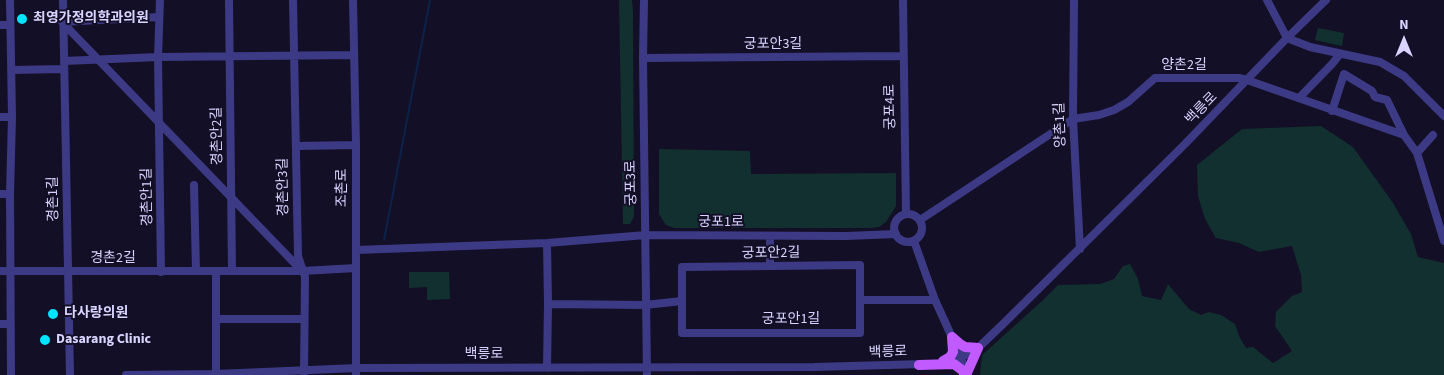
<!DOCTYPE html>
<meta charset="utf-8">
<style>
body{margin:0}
#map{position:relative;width:1444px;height:375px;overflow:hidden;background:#130f26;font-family:"Source Sans 3",sans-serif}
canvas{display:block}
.north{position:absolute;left:1379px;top:15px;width:50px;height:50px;-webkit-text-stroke:4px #130f26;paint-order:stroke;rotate:0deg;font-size:14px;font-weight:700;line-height:20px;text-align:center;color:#d9d4ff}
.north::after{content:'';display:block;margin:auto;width:18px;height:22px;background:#d9d4ff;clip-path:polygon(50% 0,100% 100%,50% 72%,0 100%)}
</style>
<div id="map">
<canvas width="1444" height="375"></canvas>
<div class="north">N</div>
</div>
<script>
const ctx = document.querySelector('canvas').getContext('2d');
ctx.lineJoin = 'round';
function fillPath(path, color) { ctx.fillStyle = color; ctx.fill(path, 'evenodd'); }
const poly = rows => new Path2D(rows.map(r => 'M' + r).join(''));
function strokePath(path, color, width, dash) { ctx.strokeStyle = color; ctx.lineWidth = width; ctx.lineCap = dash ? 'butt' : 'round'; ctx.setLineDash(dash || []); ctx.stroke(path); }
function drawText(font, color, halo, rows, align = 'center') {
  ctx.font = font + ' "Source Sans 3","Noto Sans KR",sans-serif'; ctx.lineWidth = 4; ctx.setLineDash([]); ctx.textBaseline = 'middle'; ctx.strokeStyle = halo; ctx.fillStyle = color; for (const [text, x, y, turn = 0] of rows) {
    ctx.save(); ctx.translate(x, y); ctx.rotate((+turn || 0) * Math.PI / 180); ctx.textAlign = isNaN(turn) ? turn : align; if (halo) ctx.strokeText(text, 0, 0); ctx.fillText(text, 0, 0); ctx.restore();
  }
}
const green = poly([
 [619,0,632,0,633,12,634,217,630,224,623,224],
 [1318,28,1344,33,1342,46,1315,40],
 [1321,126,1353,147,1393,203,1411,234,1418,257,1444,263,1444,375,980,375,982,355,1042,301,1058,285,1100,284,1114,279,1123,266,1130,264,1138,279,1142,296,1161,300,1168,284,1189,309,1201,315,1209,312,1221,315,1235,324,1239,336,1246,348,1253,347,1273,363,1292,351,1275,326,1276,312,1292,296,1302,292,1301,275,1292,246,1259,252,1239,243,1216,238,1205,219,1198,196,1197,165,1242,129],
 [659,149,750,151,751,174,896,173,896,206,886,222,879,227,871,228,674,228,666,225,659,214],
 [409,272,449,272,450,299,427,300,427,287,409,288]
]);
const stream = poly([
 [384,240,430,0]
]);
const minor = poly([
 [10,0,12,117,10,194,11,375],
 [63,0,70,375],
 [160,0,158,57,161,272],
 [229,0,232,271],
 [293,0,298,256,305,277,304,373],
 [353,0,356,145,356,375],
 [644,0,643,58,647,375],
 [903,0,906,214],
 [1074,0,1073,119,1080,249],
 [1267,0,1287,38,1310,47,1380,62,1404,76,1444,116],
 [159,17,62,22,302,271],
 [0,25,10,25],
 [643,58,903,56],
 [64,61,158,57,354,55],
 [11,70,64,69],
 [1299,98,1332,64,1340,54],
 [1332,111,1344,74,1372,91,1375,97,1387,100,1404,135],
 [0,117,12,117],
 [296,146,356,145],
 [1417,153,1433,135],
 [194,185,196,271],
 [0,194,10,194],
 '894 228a14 14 0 1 1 28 0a14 14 0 1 1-28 0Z',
 [920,220,1073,119,1099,115,1114,110,1128,102,1155,78,1239,78,1247,80,1404,135,1417,153,1444,241],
 [914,241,935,300,961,357,965,373],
 [356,250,547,243,646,235,846,236,896,234],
 [860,265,860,333,682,333,682,267,860,265],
 [770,266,770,236],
 [0,271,302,271,356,268],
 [860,300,935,300],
 [548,304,645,305,682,301],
 [216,319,304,319],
 [0,324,10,324],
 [945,361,966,355,978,348,1002,325,1185,144,1287,38,1326,0],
 [547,368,548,304,547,243],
 [126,375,216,374,357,368,814,367,924,364],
 [216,375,216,272]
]);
const major = poly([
 [952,337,960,344,965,347,978,348],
 [943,361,950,357,953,352,952,337],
 [919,365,954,364,962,370,965,375],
 [966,375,978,348]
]);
const markers = [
 [22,19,6,"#00e5ff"],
 [53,314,6,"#00e5ff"],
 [45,340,6,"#00e5ff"]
];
const poiNames = [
 ["최영가정의학과의원",33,19],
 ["다사랑의원",64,314],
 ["Dasarang Clinic",56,340]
];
const streetNames = [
 ["궁포안3길",773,45],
 ["양촌2길",1184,66],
 ["궁포4로",891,107,-91],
 ["백릉로",1202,109,-46],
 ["양촌1길",1061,125,-92],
 ["경촌안2길",218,136,-91],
 ["궁포3로",632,183,-91],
 ["경촌안3길",284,187,-91],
 ["조촌로",343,188,-90],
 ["경촌안1길",148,197,-91],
 ["경촌1길",54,199,-91],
 ["궁포1로",721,223],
 ["궁포안2길",771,254,-1],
 ["경촌2길",113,259],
 ["궁포안1길",791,320],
 ["백릉로",888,353,-2],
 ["백릉로",484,355]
];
fillPath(green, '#12302f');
strokePath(stream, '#0c2248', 2);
strokePath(minor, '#3d3a85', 8);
strokePath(major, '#c25bff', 10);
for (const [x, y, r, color] of markers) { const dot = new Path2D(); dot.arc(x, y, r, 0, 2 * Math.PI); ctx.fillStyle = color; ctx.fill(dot); strokePath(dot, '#130f26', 2); }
drawText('bold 14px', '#d9d4ff', '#130f26', poiNames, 'left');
drawText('14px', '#d9d4ff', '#130f26', streetNames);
</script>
